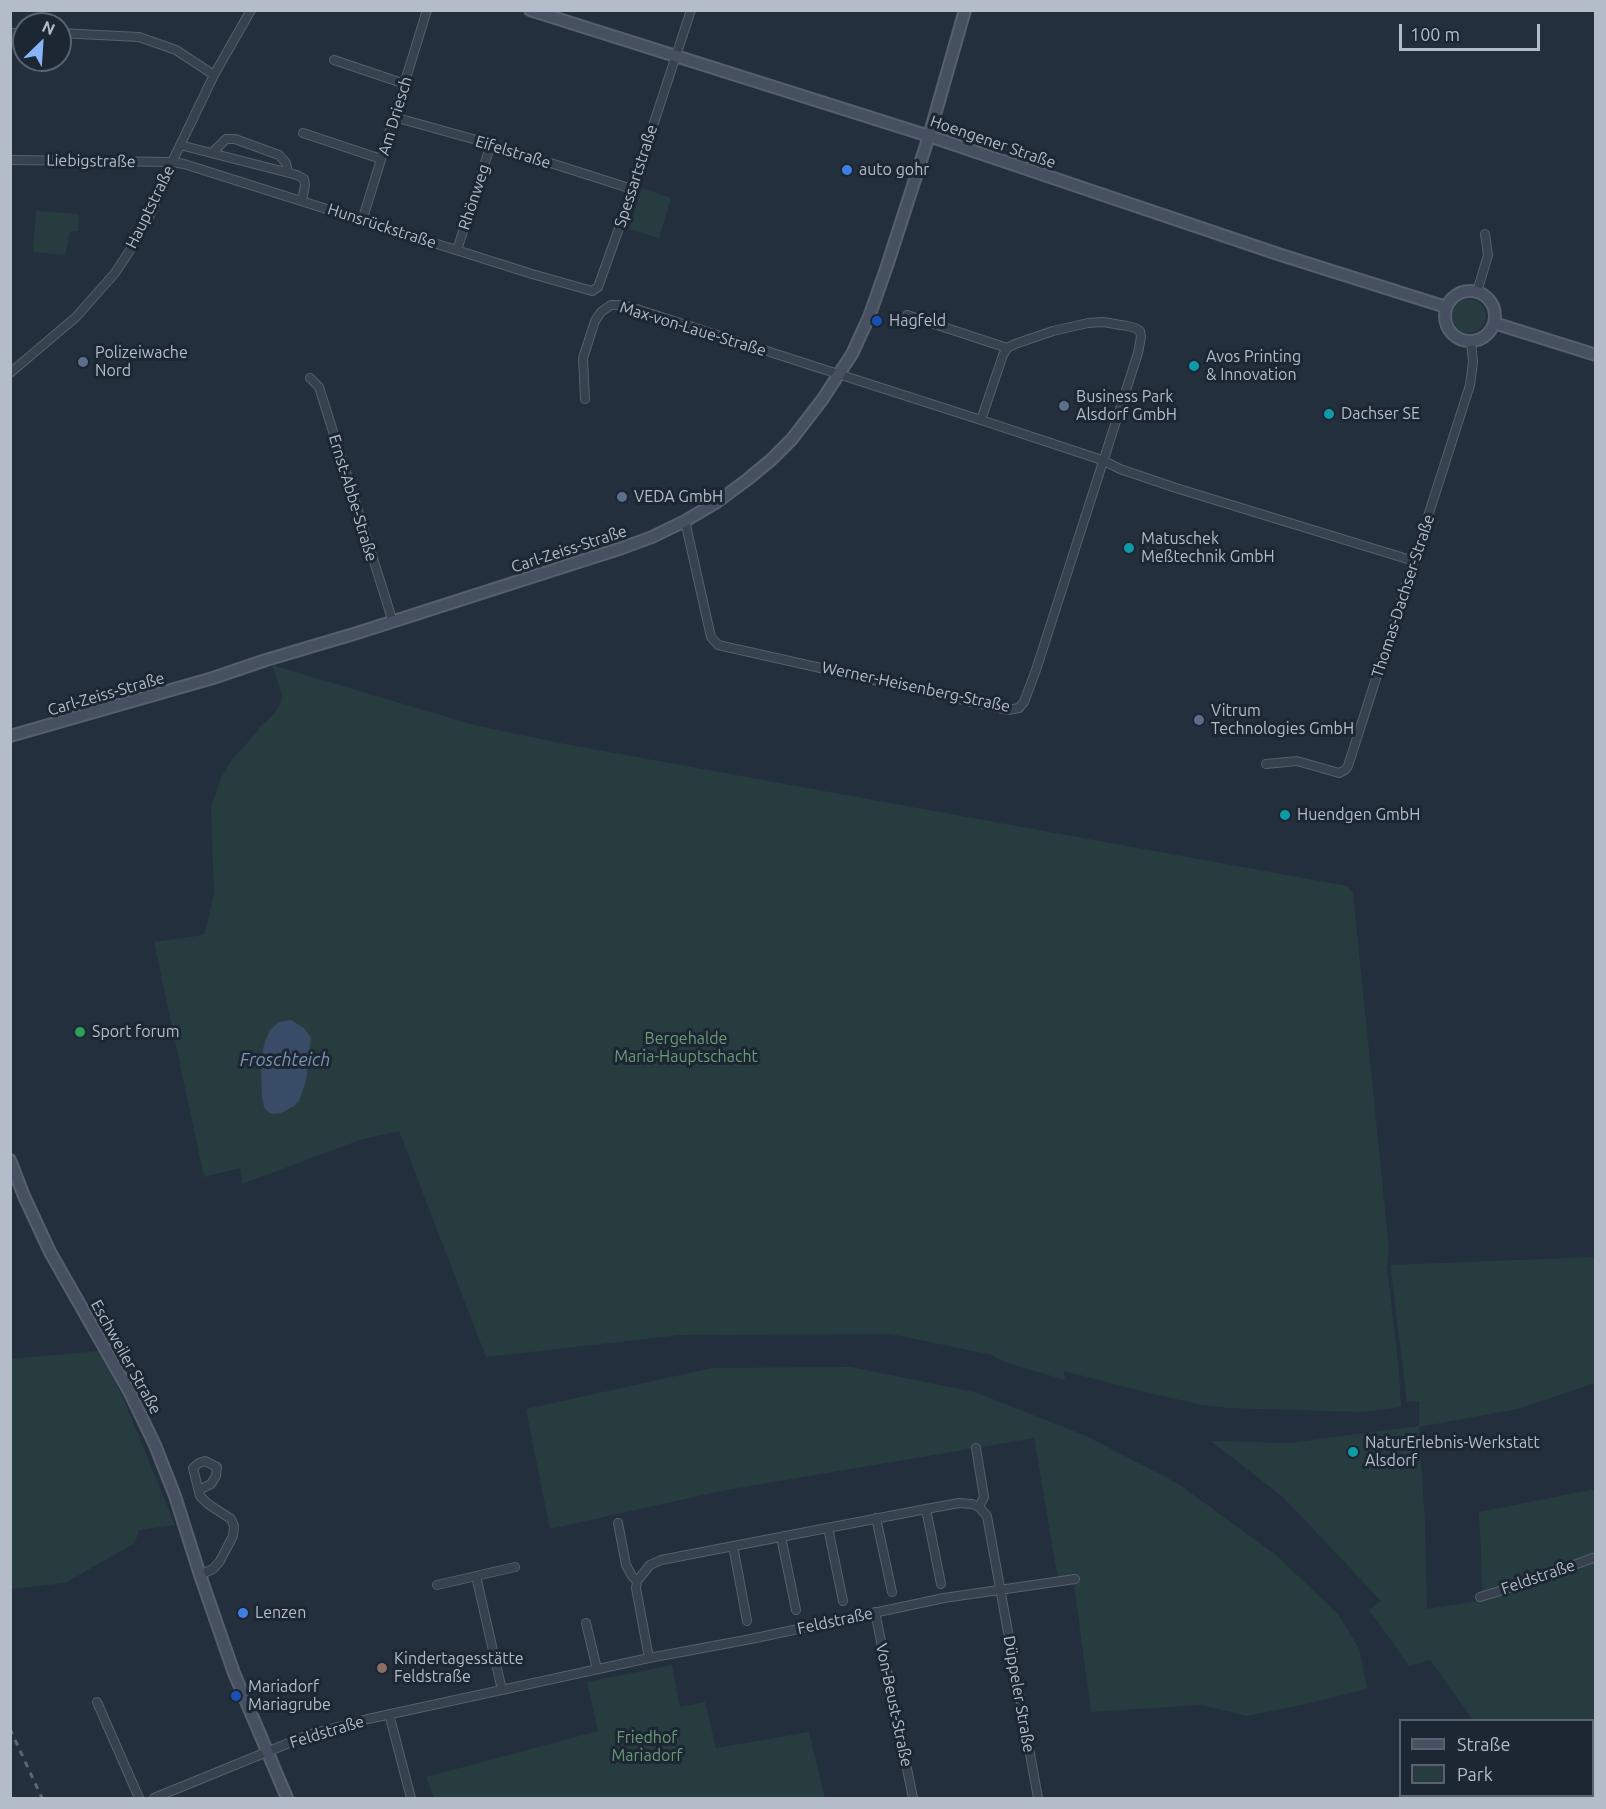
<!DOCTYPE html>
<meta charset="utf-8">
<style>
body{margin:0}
#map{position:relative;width:1606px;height:1809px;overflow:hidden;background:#242f3e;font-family:Ubuntu,sans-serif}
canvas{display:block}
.frame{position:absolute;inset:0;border:12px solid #b4bcc9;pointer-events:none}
.legend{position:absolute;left:1399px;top:1719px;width:195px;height:78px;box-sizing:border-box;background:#1d2633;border:2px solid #59626f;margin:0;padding:8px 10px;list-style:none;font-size:18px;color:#b4bcc9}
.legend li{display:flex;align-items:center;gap:12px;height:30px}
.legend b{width:30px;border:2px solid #59626f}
.north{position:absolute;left:12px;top:12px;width:60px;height:60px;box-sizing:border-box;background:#1d2633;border:2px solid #59626f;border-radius:50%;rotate:25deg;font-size:16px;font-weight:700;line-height:24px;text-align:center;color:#b4bcc9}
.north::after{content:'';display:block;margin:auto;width:21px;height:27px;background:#8ab4f8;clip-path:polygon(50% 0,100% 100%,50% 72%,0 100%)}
.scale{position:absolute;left:1399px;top:24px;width:141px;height:27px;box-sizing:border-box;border:3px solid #b4bcc9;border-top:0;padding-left:8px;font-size:18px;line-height:21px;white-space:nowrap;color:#b4bcc9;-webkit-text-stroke:4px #1d2633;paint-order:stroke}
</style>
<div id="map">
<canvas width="1606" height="1809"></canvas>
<div class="frame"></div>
<ul class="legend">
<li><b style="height:8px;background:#465061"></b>Straße</li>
<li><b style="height:16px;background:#263c3f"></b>Park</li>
</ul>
<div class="north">N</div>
<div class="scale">100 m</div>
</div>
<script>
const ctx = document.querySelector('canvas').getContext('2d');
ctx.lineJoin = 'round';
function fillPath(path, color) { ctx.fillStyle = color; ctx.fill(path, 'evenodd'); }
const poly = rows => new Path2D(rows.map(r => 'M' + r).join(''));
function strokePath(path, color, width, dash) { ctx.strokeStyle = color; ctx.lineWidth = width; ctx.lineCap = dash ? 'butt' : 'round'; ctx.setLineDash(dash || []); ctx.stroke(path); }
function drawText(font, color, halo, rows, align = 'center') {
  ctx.font = font + ' Ubuntu,sans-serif'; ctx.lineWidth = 6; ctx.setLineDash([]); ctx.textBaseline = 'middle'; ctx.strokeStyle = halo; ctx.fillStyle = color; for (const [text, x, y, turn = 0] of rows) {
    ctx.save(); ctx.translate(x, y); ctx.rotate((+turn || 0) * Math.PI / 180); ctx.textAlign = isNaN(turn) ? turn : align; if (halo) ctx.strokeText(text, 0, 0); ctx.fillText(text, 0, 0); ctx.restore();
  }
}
const green = poly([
 [642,188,671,198,659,238,629,229],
 [36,211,79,214,78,231,70,232,65,255,33,252],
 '1452 316a17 17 0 1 1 34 0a17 17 0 1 1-34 0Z',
 [272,665,474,725,565,744,1347,886,1353,893,1389,1249,1387,1266,1399,1371,1401,1407,1363,1412,1229,1408,1202,1405,1145,1392,1064,1371,1065,1380,1004,1362,992,1355,891,1334,681,1335,486,1357,399,1131,360,1140,242,1184,240,1168,204,1177,154,942,204,935,214,894,211,806,222,776,230,762,255,734,261,725,265,723,276,711,281,702,282,694],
 [1595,1257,1595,1383,1518,1409,1419,1427,1425,1523,1427,1609,1483,1600,1479,1512,1595,1489,1595,1551,1592,1553,1596,1563,1595,1798,1527,1798,1525,1796,1592,1796,1592,1720,1473,1720,1430,1660,1409,1666,1369,1610,1381,1601,1283,1497,1211,1441,1289,1443,1419,1426,1419,1401,1407,1402,1390,1265],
 [98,1351,121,1393,175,1525,139,1530,135,1543,65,1583,11,1589,11,1359],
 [851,1367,975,1392,1086,1436,1177,1483,1276,1555,1338,1614,1359,1648,1367,1689,1306,1704,1247,1716,1201,1705,1091,1712,1073,1577,1058,1579,1034,1438,721,1491,550,1529,526,1409,712,1368],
 [672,1665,680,1707,705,1702,716,1748,809,1732,825,1798,434,1798,426,1777,598,1731,587,1682]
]);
const water = poly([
 [291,1020,304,1028,311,1038,306,1081,299,1101,294,1106,281,1113,273,1114,268,1112,264,1107,262,1097,261,1058,265,1041,270,1030,279,1022]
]);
const street = poly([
 [10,33,24,33],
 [60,33,139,37,176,50,214,75],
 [334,60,405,84],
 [394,117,491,144,632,189],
 [303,133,381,159],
 [180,145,297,175,304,179,305,185,302,201],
 [213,152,226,139,235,139,279,155,286,163,288,172],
 [10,160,172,162,184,164,532,274,592,291,598,287,622,220,691,10],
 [362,221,427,10],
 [457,250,491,144],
 [1477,292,1488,255,1485,234],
 [907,315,1007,348],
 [10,373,76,317,115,273,134,244,151,213,172,162,214,75,251,10],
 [310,378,319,387,393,622],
 [585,399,583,358,595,321,601,312,611,305,624,305,981,420,1102,460,1120,469,1176,488,1414,561],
 [685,521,711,637,718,645,1008,710,1019,708,1024,702,1036,670,1138,353,1141,337,1140,331,1135,328,1127,326,1103,322,1088,323,1053,331,1015,344,1007,348,1003,355,981,420],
 [1266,764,1297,761,1339,773,1345,770,1348,766,1470,385,1473,362,1471,342],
 [976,1448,984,1497,979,1507],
 [199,1490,211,1484,216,1476,217,1467,205,1461,199,1463,193,1468,200,1496,208,1504,231,1519,234,1526,233,1536,220,1561,213,1569,200,1575],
 [926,1509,941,1584],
 [876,1518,892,1592],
 [618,1523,626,1565,632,1576,637,1581],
 [828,1528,843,1601],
 [781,1537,796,1610],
 [733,1546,747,1621],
 [437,1585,476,1576],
 [1480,1597,1516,1586,1596,1557],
 [875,1612,913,1798],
 [586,1623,597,1669],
 [649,1658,636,1588,637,1581,650,1565,661,1560,926,1509,959,1503,972,1504,979,1507,987,1516,1038,1798],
 [502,1690,476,1576,515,1567],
 [97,1702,139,1798],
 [389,1714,411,1798],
 [154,1798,311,1734,368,1719,649,1658,751,1639,944,1598,1075,1579]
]);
const secondary = poly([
 [530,10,929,136,1281,255,1446,307],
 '1445 316a25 25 0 1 1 50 0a25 25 0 1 1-50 0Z',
 [1494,323,1596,355],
 [10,736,213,678,266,660,357,633,622,548,652,537,685,521,717,502,748,479,771,460,792,439,822,400,852,354,869,317,887,266,929,136,965,10],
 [10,1160,24,1196,50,1252,129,1391,155,1445,175,1496,200,1575,234,1673,287,1798]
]);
const rail = poly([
 [10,1729,42,1798]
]);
const markers = [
 [847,170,6,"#3f7fe0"],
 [877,321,6,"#1a4fb4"],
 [83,362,6,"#5c6f8a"],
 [1194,366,6,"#0f9aa8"],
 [1064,406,6,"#5c6f8a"],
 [1329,414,6,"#0f9aa8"],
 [622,497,6,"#5c6f8a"],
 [1129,548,6,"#0f9aa8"],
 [1199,720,6,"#5c6f8a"],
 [1285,815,6,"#0f9aa8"],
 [80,1032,6,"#2e9e5b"],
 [1353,1452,6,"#0f9aa8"],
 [243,1613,6,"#3f7fe0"],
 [382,1668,6,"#8d6e63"],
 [236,1696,6,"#1a4fb4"]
];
const streetNames = [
 ["Am Driesch",395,116,-73],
 ["Hoengener Straße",993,142,19],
 ["Eifelstraße",513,152,17],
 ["Liebigstraße",91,161,1],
 ["Spessartstraße",636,176,-72],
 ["Rhönweg",474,197,-72],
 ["Hauptstraße",150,207,-64],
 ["Hunsrückstraße",382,226,18],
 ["Max-von-Laue-Straße",693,329,17],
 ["Ernst-Abbe-Straße",353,498,73],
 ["Carl-Zeiss-Straße",569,549,-18],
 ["Thomas-Dachser-Straße",1403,596,-72],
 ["Werner-Heisenberg-Straße",916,687,12],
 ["Carl-Zeiss-Straße",106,694,-16],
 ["Eschweiler Straße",126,1357,61],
 ["Feldstraße",1538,1577,-19],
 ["Feldstraße",835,1621,-12],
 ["Düppeler Straße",1019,1694,80],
 ["Von-Beust-Straße",894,1705,78],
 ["Feldstraße",327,1732,-17]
];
const poiNames = [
 ["auto gohr",859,170],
 ["Hagfeld",889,321],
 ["Polizeiwache",95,353],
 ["Nord",95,371],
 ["Avos Printing",1206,357],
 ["& Innovation",1206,375],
 ["Business Park",1076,397],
 ["Alsdorf GmbH",1076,415],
 ["Dachser SE",1341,414],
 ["VEDA GmbH",634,497],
 ["Matuschek",1141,539],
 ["Meßtechnik GmbH",1141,557],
 ["Vitrum",1211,711],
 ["Technologies GmbH",1211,729],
 ["Huendgen GmbH",1297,815],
 ["Sport forum",92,1032],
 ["NaturErlebnis-Werkstatt",1365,1443],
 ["Alsdorf",1365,1461],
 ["Lenzen",255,1613],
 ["Kindertagesstätte",394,1659],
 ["Feldstraße",394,1677],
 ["Mariadorf",248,1687],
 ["Mariagrube",248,1705]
];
const parkNames = [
 ["Bergehalde",686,1039],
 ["Maria-Hauptschacht",686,1057],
 ["Friedhof",647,1738],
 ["Mariadorf",647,1756]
];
const waterNames = [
 ["Froschteich",285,1060]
];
fillPath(green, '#263c3f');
fillPath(water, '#394c67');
strokePath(street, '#565f6c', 10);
strokePath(secondary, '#565f6c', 14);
strokePath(street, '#38414e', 8);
strokePath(secondary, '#465061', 10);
strokePath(rail, '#5a6575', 3, [6, 6]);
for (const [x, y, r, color] of markers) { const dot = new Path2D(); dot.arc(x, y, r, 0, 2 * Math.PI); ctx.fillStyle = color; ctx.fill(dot); strokePath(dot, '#1d2633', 2); }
drawText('16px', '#b4bcc9', '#1d2633', streetNames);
drawText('16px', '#b4bcc9', '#1d2633', poiNames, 'left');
drawText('16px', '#6b9a76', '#1d2633', parkNames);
drawText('italic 18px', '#7c92b1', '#1d2633', waterNames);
</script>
